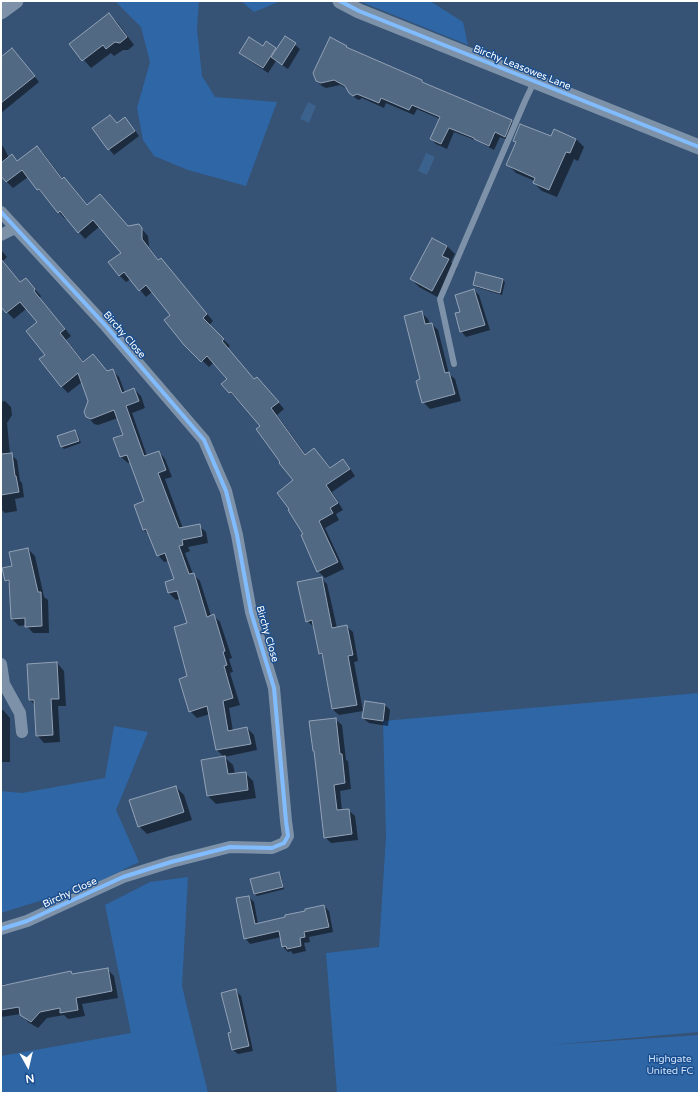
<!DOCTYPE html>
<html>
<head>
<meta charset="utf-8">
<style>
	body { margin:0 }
	#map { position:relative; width:700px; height:1094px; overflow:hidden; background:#365274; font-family:"Varela Round",sans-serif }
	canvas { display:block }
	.frame { position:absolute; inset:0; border:2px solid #fff; pointer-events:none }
	.north { position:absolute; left:8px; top:1046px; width:40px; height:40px; -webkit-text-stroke:3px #1b4f8f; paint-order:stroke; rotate:172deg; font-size:11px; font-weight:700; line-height:16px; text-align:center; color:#fff }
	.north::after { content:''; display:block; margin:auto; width:14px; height:18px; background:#fff; clip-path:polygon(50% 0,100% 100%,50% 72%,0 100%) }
</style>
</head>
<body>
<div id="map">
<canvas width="700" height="1094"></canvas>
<div class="frame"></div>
<div class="north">N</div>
</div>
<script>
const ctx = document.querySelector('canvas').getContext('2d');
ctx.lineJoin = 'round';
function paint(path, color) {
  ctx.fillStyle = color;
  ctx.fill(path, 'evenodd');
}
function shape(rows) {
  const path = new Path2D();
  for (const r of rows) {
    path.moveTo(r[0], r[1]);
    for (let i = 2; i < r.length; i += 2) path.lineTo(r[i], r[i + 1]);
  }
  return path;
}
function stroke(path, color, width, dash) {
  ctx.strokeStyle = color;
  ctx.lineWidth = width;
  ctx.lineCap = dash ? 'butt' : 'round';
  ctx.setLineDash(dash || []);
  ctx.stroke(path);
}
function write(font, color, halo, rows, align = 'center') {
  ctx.font = font + ' "Varela Round",sans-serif';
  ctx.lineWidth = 3;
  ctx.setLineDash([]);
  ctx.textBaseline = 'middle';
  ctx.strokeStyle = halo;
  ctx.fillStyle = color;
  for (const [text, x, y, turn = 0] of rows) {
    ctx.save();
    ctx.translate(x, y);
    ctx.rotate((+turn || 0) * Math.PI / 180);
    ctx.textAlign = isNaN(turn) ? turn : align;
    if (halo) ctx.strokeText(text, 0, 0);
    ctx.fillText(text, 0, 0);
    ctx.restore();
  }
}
paint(shape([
	[115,1,199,1,197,29,202,76,215,97,277,102,246,186,188,170,154,156,143,140,137,108,150,62,141,27],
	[241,1,281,1,254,12],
	[359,1,430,1,463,22,468,45],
	[699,693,699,1032,549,1045,699,1035,699,1093,337,1093,326,953,379,947,386,836,383,721],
	[114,726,148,732,116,810,139,862,94,884,1,913,1,791,22,793,105,778],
	[188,877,182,986,208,1093,1,1093,1,1056,131,1033,105,905,150,882]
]), '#2f66a5');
paint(shape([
	[308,102,316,106,309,123,300,119],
	[426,153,435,157,427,175,418,171]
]), '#3b618d');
paint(shape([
	[109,15,117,22,134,45,128,50,123,50,114,56,111,53,91,68,70,44],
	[285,37,300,49,288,69,276,61,268,73,246,58,241,52,263,47,277,50],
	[346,46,350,50,422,81,426,85,511,121,516,126,510,141,500,137,494,150,478,141,454,132,447,149,436,144,431,139,440,119,417,109,414,115,386,103,384,108,362,98,359,100,355,98,348,89,340,85,326,88,322,86,317,81],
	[17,55,39,82,1,113,1,62],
	[117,124,130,124,139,136,114,155,93,129],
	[551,137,576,139,584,147,578,161,574,159,557,197,542,191,534,183,535,181,516,173,508,165,517,143,514,140],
	[1,144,4,148,9,158,12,156,18,161,37,147,44,154,63,179,64,178,70,184,88,206,100,195,128,227,138,225,148,236,149,247,159,261,167,266,213,321,209,325,230,346,227,349,255,380,263,384,284,409,277,415,306,455,314,449,331,468,343,460,349,467,355,476,332,492,343,510,336,514,339,520,325,528,344,569,325,578,318,571,304,535,295,480,281,463,261,426,237,398,236,399,223,384,228,379,214,362,209,367,185,344,171,315,153,291,146,297,131,279,126,282,120,276,110,262,122,253,100,226,85,239,67,218,65,219,59,212,45,195,44,196,38,189,28,177,13,188,7,182,1,174],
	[433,239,447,246,455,254,451,262,457,268,441,299,419,287,411,279],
	[1,250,7,257,3,261,21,283,26,279,32,286,41,296,40,298,71,336,66,340,84,362,93,355,108,372,112,370,119,377,125,393,134,389,141,396,145,408,132,413,147,456,159,452,165,459,172,477,165,479,183,529,199,526,206,532,208,543,188,547,190,551,185,553,193,574,200,581,211,616,213,615,220,622,232,658,229,659,233,672,230,673,240,705,229,708,233,731,247,728,254,735,257,750,224,757,233,765,235,774,245,773,253,781,256,798,216,804,208,796,202,761,224,757,217,750,210,714,197,718,190,711,188,623,181,598,176,600,169,593,166,582,176,579,169,561,164,562,158,555,150,536,144,530,145,502,131,462,128,463,121,457,124,435,118,418,98,425,94,424,87,416,90,401,82,382,68,393,61,386,46,355,38,323,27,308,14,319,1,306],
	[477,273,503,280,505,282,502,295,476,287,474,285],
	[474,290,479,295,490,330,466,337,461,331],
	[422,313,428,319,430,324,432,324,438,330,449,374,455,379,461,401,430,409,423,402,422,380],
	[5,401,11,407,12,415,7,423,10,454,17,460,20,481,22,483,24,497,15,499,17,511,5,513,1,509,1,402],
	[75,431,77,433,81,443,64,449,62,447,58,437],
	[28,549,35,556,44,597,48,600,49,633,33,633,26,625,19,626,12,619,10,584,6,580,14,566],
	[321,578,327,584,337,628,346,626,353,632,358,661,354,662,363,711,339,715,332,709,323,657,320,653,314,627,307,621],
	[57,663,64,671,66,706,58,706,60,742,44,743,37,735,35,705,30,700],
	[365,702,385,705,390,710,388,726,369,723,363,718],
	[1,710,3,710,10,718,10,762,1,762],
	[335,719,342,725,346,760,348,761,351,789,340,791,342,811,348,810,355,816,358,840,331,843,325,837,315,752,314,751],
	[176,787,184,795,192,820,147,834,139,826],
	[279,874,281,876,284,889,257,896,254,893],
	[249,897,254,902,258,924,324,906,329,911,333,932,309,937,310,942,304,943,306,951,293,954,291,951,288,952,283,947,281,937,250,944,245,938],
	[107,969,114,976,118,998,82,1004,85,1016,68,1019,64,1015,47,1018,38,1028,28,1022,21,1014,1,1017,1,985,9,984,11,985,71,972,74,975],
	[236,991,241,996,253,1051,238,1054,232,1049,232,1033]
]), '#0007');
const building = shape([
	[109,13,127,37,120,43,115,42,106,49,103,45,82,61,69,44,109,13],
	[285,36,296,43,282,65,271,57,285,36],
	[249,37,263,46,266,41,276,48,263,68,239,53,249,37],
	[330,37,347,46,346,47,422,80,422,82,512,120,505,137,495,132,489,146,474,139,474,138,449,128,441,144,430,139,440,117,412,105,409,110,381,98,379,103,357,94,353,96,349,93,345,86,334,80,321,83,316,81,313,73,330,37],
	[12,48,35,76,1,103,1,57,12,48],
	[110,115,117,123,125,117,135,131,108,150,92,128,110,115],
	[520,124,551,136,554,129,576,139,570,153,566,152,549,190,533,183,535,178,506,165,516,142,513,141,520,124],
	[37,146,62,179,64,177,87,205,100,194,128,226,139,224,142,228,142,239,158,260,161,258,207,314,203,318,224,339,222,341,254,379,257,377,279,402,271,408,305,455,314,448,330,468,343,459,350,469,326,485,338,503,330,508,333,513,319,521,338,562,317,572,301,535,303,534,288,510,289,509,277,493,293,480,279,463,280,462,256,429,260,426,231,392,229,393,221,384,227,379,207,356,201,362,184,345,164,320,170,315,146,285,139,291,124,272,119,276,108,262,121,253,93,220,78,233,60,211,58,213,39,189,37,190,22,170,6,182,1,176,1,163,12,154,17,161,37,146],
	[432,238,447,246,442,256,449,259,432,291,410,279,432,238],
	[1,259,20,282,26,278,35,289,34,291,65,329,60,333,83,362,93,354,107,371,113,369,122,393,134,388,139,401,126,406,144,456,159,451,166,470,158,473,179,528,200,524,202,536,182,540,183,545,179,546,189,574,194,573,207,617,214,614,225,651,223,652,227,665,224,666,233,698,223,701,228,731,247,727,251,744,216,750,207,706,189,712,179,679,187,676,174,627,187,623,177,591,168,593,165,582,174,579,165,553,157,556,146,529,143,530,134,505,144,501,127,455,120,457,113,438,123,435,114,410,91,419,86,417,84,412,88,401,78,373,61,387,39,359,45,355,26,331,37,322,20,302,6,313,1,307,1,259],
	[476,272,503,279,500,293,473,285,476,272],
	[474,289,485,325,460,332,455,313,460,312,455,295,474,289],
	[422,311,425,324,432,323,445,373,449,372,455,394,422,403,416,381,420,379,404,316,422,311],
	[75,430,79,441,61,447,57,436,75,430],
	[12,453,15,476,16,476,19,492,1,495,1,454,12,453],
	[28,548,38,592,41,592,42,626,25,627,25,618,11,619,9,580,5,581,2,568,12,566,9,552,28,548],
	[322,577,332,628,347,625,353,655,348,656,357,705,332,709,322,653,319,654,312,620,306,622,297,582,322,577],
	[57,662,59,699,51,699,53,735,36,736,34,700,29,700,27,664,57,662],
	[365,701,385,704,383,721,362,718,365,701],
	[336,718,340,754,342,754,345,783,334,785,337,810,349,809,352,834,324,838,314,751,313,751,309,721,336,718],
	[225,756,228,774,246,772,248,790,207,796,201,760,225,756],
	[176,786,184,812,138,827,129,800,176,786],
	[279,872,283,887,254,894,250,879,279,872],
	[249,896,255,924,285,917,285,915,305,911,305,909,324,905,329,927,304,932,305,937,300,938,301,946,287,949,286,946,282,947,279,931,244,939,236,898,249,896],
	[108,968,112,991,76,998,78,1010,60,1013,60,1008,40,1012,31,1022,20,1015,19,1007,1,1010,1,986,71,971,72,974,108,968],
	[236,989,249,1046,232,1050,228,1033,231,1032,221,993,236,989]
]);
paint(building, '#526984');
stroke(building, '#92a2b6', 1);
stroke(shape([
	[454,364,440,299,525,101,534,82]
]), '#7d92a8', 6);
stroke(shape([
	[1,212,106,326,204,440,226,491,237,535,251,612,274,688,286,821,288,836,284,843,272,848,230,847,171,862,123,877,27,921,1,929],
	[1,235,15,228],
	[1,664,4,684,20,713,22,732]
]), '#7d92a8', 12);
stroke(shape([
	[340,1,359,11,699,147],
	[1,12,16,1]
]), '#7d92a8', 15);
stroke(shape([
	[340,1,359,11,699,147],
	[1,212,106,326,204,440,226,491,237,535,251,612,274,688,286,821,288,836,284,843,272,848,230,847,171,862,123,877,27,921,1,929]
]), '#80bcff', 4);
write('10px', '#fff', '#1b4f8f', [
	["Birchy Leasowes Lane",522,68,22],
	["Birchy Close",124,335,49],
	["Birchy Close",267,634,74],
	["Birchy Close",70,893,-25]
]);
write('10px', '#cfe3fa', '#1b4f8f', [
	["Highgate",670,1059],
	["United FC",670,1071]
]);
</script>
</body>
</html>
